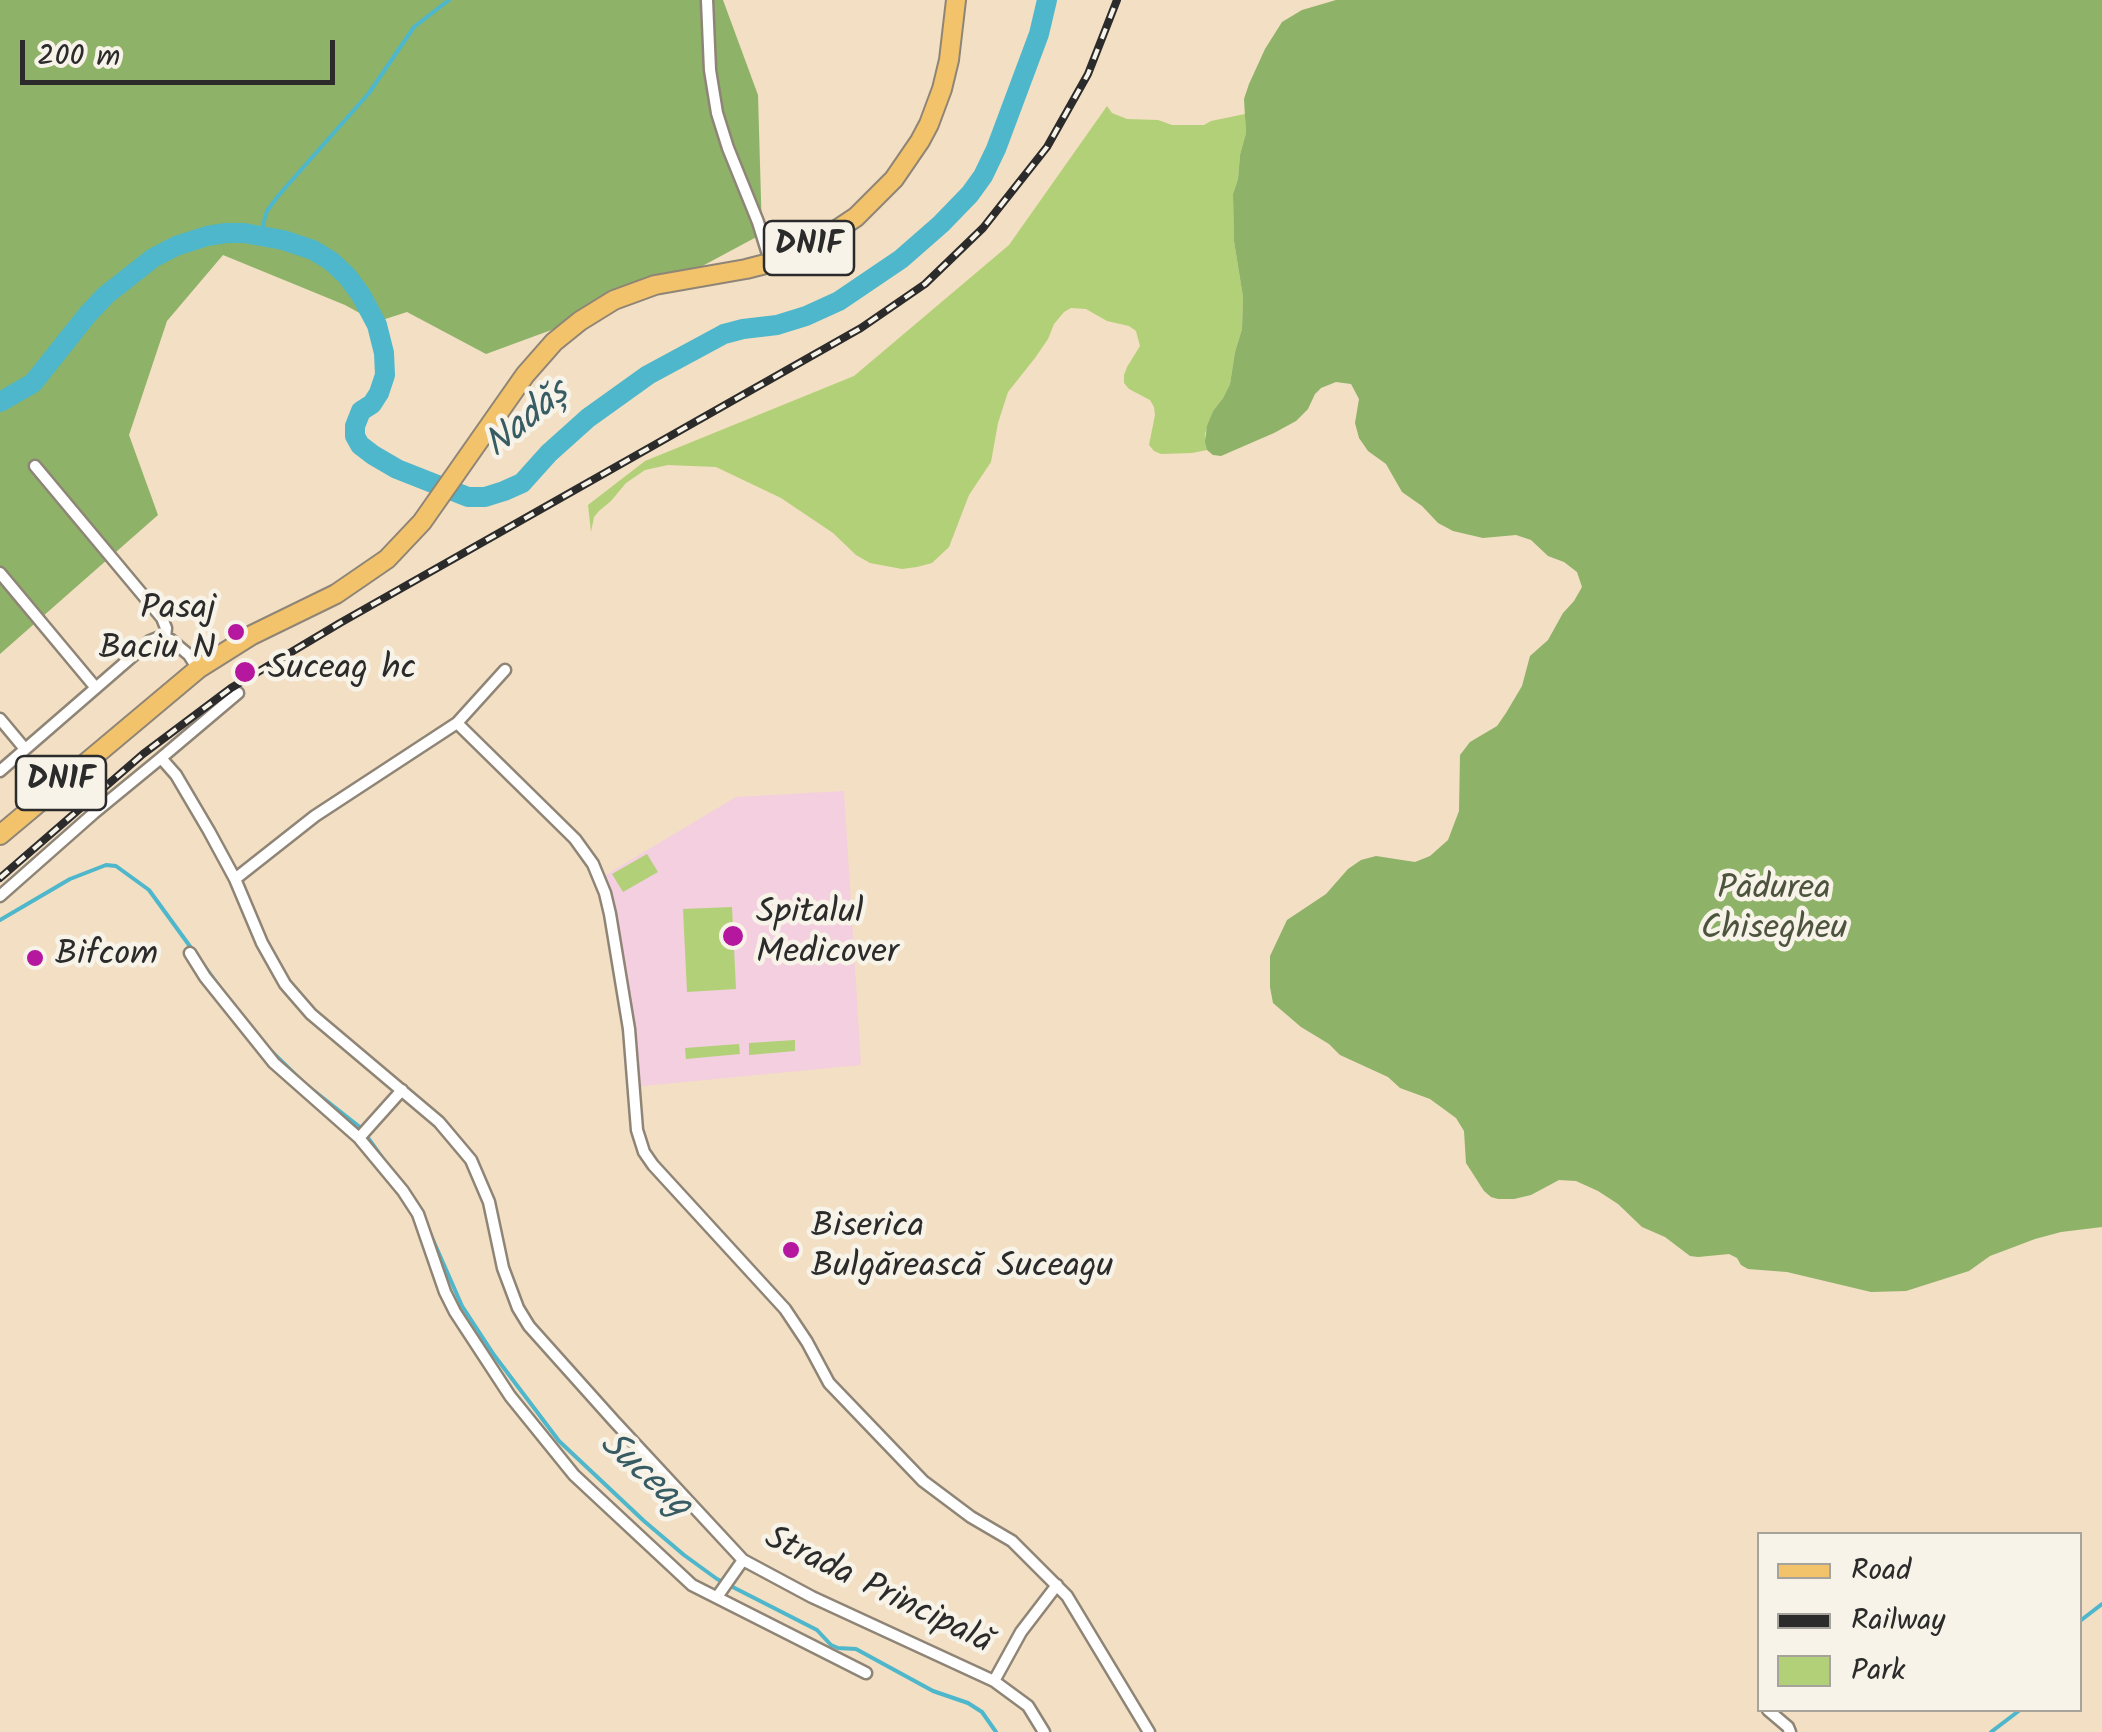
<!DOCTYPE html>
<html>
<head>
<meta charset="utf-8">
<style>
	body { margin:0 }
	#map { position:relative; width:2102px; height:1732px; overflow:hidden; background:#f3dfc3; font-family:Kalam,sans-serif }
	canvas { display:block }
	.legend { position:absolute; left:1757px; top:1532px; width:325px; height:180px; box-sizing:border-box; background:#f7f3e8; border:2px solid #a5a39c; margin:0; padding:12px 18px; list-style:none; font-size:30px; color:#2b2b2b }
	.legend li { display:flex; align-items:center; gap:20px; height:50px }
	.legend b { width:50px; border:2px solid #a5a39c }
	.scale { position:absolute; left:20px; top:40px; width:315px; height:45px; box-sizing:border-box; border:5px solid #2b2b2b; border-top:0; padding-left:12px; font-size:30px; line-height:35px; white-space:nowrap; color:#2b2b2b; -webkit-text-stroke:8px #f7f3e8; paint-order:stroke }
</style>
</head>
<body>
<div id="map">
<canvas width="2102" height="1732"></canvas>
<ul class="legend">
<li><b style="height:12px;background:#f2c36a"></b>Road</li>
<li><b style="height:12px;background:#2b2b2b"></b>Railway</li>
<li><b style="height:28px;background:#b2d077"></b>Park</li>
</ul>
<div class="scale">200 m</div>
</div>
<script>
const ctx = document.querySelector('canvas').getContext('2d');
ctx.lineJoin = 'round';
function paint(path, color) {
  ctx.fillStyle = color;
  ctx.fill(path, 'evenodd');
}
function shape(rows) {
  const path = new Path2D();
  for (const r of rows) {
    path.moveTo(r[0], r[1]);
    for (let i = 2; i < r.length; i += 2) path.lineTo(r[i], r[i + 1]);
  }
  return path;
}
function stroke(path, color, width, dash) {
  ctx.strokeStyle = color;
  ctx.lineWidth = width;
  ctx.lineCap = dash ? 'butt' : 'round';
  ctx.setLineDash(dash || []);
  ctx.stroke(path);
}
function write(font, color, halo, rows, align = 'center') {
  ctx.font = font + ' Kalam,sans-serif';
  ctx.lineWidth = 9;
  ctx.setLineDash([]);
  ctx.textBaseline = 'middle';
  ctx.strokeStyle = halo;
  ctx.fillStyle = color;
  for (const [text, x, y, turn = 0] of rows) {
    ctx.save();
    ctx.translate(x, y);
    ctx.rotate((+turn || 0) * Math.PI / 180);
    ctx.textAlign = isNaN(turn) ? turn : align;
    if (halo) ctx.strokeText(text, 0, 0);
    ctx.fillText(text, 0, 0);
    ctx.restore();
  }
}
paint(shape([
	[844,791,861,1065,633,1087,632,1051,599,879,736,797]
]), '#f3cfdf');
paint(shape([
	[1107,106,1112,113,1127,119,1158,120,1172,125,1204,125,1211,121,1245,114,1246,133,1240,155,1238,179,1233,194,1234,241,1243,297,1242,329,1235,352,1230,384,1223,398,1213,411,1205,434,1207,450,1192,453,1161,454,1154,451,1149,445,1155,415,1154,407,1150,400,1129,389,1124,383,1124,375,1127,367,1140,346,1136,331,1129,326,1107,321,1086,309,1071,308,1064,312,1054,324,1048,339,1035,358,1008,392,998,423,991,462,969,495,949,547,932,563,917,567,902,569,870,563,856,555,833,533,781,498,716,467,668,465,645,470,626,483,611,501,599,511,594,517,591,532,588,505,645,461,854,376,1009,245],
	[647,854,658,872,623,892,612,874],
	[732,907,736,989,687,992,683,909],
	[795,1040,795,1051,749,1055,749,1043],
	[739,1044,740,1054,686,1059,685,1048]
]), '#b2d077');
paint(shape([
	[0,0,723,0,758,95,762,234,652,293,486,354,407,312,376,322,345,305,223,255,167,321,129,435,158,515,0,654],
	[1336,0,2102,0,2102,1227,2061,1232,2035,1239,1990,1256,1969,1271,1906,1291,1871,1292,1787,1272,1748,1269,1741,1265,1737,1258,1729,1254,1698,1257,1690,1256,1665,1237,1642,1227,1618,1204,1598,1191,1576,1181,1559,1180,1531,1195,1514,1199,1498,1199,1491,1197,1484,1191,1466,1163,1464,1131,1456,1118,1430,1099,1400,1088,1388,1077,1340,1055,1329,1044,1301,1027,1273,1003,1270,987,1270,956,1287,920,1326,894,1348,869,1361,860,1376,856,1415,862,1430,856,1448,840,1459,811,1460,755,1470,742,1497,726,1506,713,1522,686,1530,656,1548,640,1563,613,1574,601,1582,587,1577,572,1564,562,1548,556,1531,540,1516,535,1483,538,1453,531,1438,523,1422,506,1402,492,1386,464,1368,451,1359,438,1355,423,1359,399,1351,384,1336,382,1321,388,1315,394,1308,409,1296,421,1274,433,1221,456,1213,455,1207,450,1205,442,1207,426,1213,411,1223,398,1230,384,1235,352,1242,329,1243,297,1234,241,1233,194,1238,179,1240,155,1246,133,1244,99,1249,84,1265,49,1282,22,1302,10]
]), '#8db268');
stroke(shape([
	[264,237,263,224,267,211,278,196,369,93,414,27,449,0],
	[0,920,70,879,106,865,116,866,149,890,221,989],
	[268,1048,304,1083,361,1128,391,1170],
	[426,1224,462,1306,494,1355,559,1441,644,1521,684,1555,717,1579,817,1630,831,1645,838,1648,856,1649,933,1691,968,1703,982,1712,996,1732],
	[2080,1621,2102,1604],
	[1991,1732,2020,1710]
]), '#4eb7cb', 4);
stroke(shape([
	[0,402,33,383,88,314,106,295,153,258,176,246,207,236,226,233,244,233,283,240,313,250,331,261,347,276,361,295,377,325,384,353,385,375,379,393,372,404,361,411,355,426,355,436,360,445,373,455,397,469,468,497,485,497,504,491,522,483,549,453,588,418,648,375,724,334,743,329,777,325,806,316,839,301,901,259,941,224,970,194,983,176,996,149,1039,34,1047,0]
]), '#4eb7cb', 20);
const minor = shape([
	[707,0,710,70,717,113,728,148,758,222,771,264],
	[35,466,162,618,166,628,165,638],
	[0,573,96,688],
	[0,719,25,749],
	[457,723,575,839,593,864,605,893,610,914,629,1029,637,1130,644,1152,653,1165,785,1309,807,1342,829,1383,923,1481,971,1517,1012,1541,1067,1596,1149,1732],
	[161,758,238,693],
	[0,771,150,641,160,637,171,640,189,655,198,669],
	[235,879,315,816,457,723,505,670],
	[0,896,94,813,161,758,176,775,209,831,235,879,262,943,285,984,311,1014,439,1122,471,1160,489,1202,503,1268,518,1308,529,1326,614,1421,743,1560,812,1597,994,1681,1028,1706,1044,1732],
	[190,953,205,977,274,1063,359,1138,403,1191,418,1214,445,1292,455,1312,510,1396,574,1475,692,1585,866,1673],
	[359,1138,402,1090],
	[717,1597,743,1560],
	[994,1681,1021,1632,1057,1585],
	[1768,1710,1788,1727,1790,1732]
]);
const primary = shape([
	[0,835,198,669,252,635,336,594,387,559,422,522,525,375,554,342,580,321,614,300,655,285,746,269,789,258,817,243,856,217,894,179,920,141,929,124,942,89,949,60,956,0]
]);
stroke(minor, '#8f8577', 15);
stroke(primary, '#8f8577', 22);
stroke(minor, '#fff', 10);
stroke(primary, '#f2c36a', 18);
const rail = shape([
	[0,878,143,754,231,688,340,623,861,328,925,284,983,228,1047,147,1088,74,1117,0]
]);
stroke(rail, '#2b2b2b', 8);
stroke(rail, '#f7f3e8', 4, [11]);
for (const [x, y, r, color] of [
	[236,632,10,"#b5179e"],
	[245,672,12,"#b5179e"],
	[733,936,12,"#b5179e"],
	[35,958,10,"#b5179e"],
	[791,1250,10,"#b5179e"]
]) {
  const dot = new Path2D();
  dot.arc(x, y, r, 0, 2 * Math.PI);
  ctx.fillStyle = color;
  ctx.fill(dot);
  stroke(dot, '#f7f3e8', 4);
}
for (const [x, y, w] of [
	[809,248,90],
	[61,783,90]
]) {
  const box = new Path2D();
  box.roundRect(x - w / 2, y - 27, w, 54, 8);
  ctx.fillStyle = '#f7f3e8';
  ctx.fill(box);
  stroke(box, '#2b2b2b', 2.5);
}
write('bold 32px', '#2b2b2b', null, [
	["DN1F",809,248],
	["DN1F",61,783]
]);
write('35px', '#2b2b2b', '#f7f3e8', [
	["Pasaj",216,612,"right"],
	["Baciu N",216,652,"right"],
	["Suceag hc",268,672],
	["Spitalul",756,916],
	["Medicover",756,956],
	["Bifcom",55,958],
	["Biserica",811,1230],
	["Bulgărească Suceagu",811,1270]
], 'left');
write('35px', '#4d543e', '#f7f3e8', [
	["Pădurea",1774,892],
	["Chisegheu",1774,932]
]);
write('35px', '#2b2b2b', '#f7f3e8', [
	["Strada Principală",877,1593,26]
]);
write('italic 38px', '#375c63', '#f7f3e8', [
	["Nadăș",529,422,-40],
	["Suceag",643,1477,42]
]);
</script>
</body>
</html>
